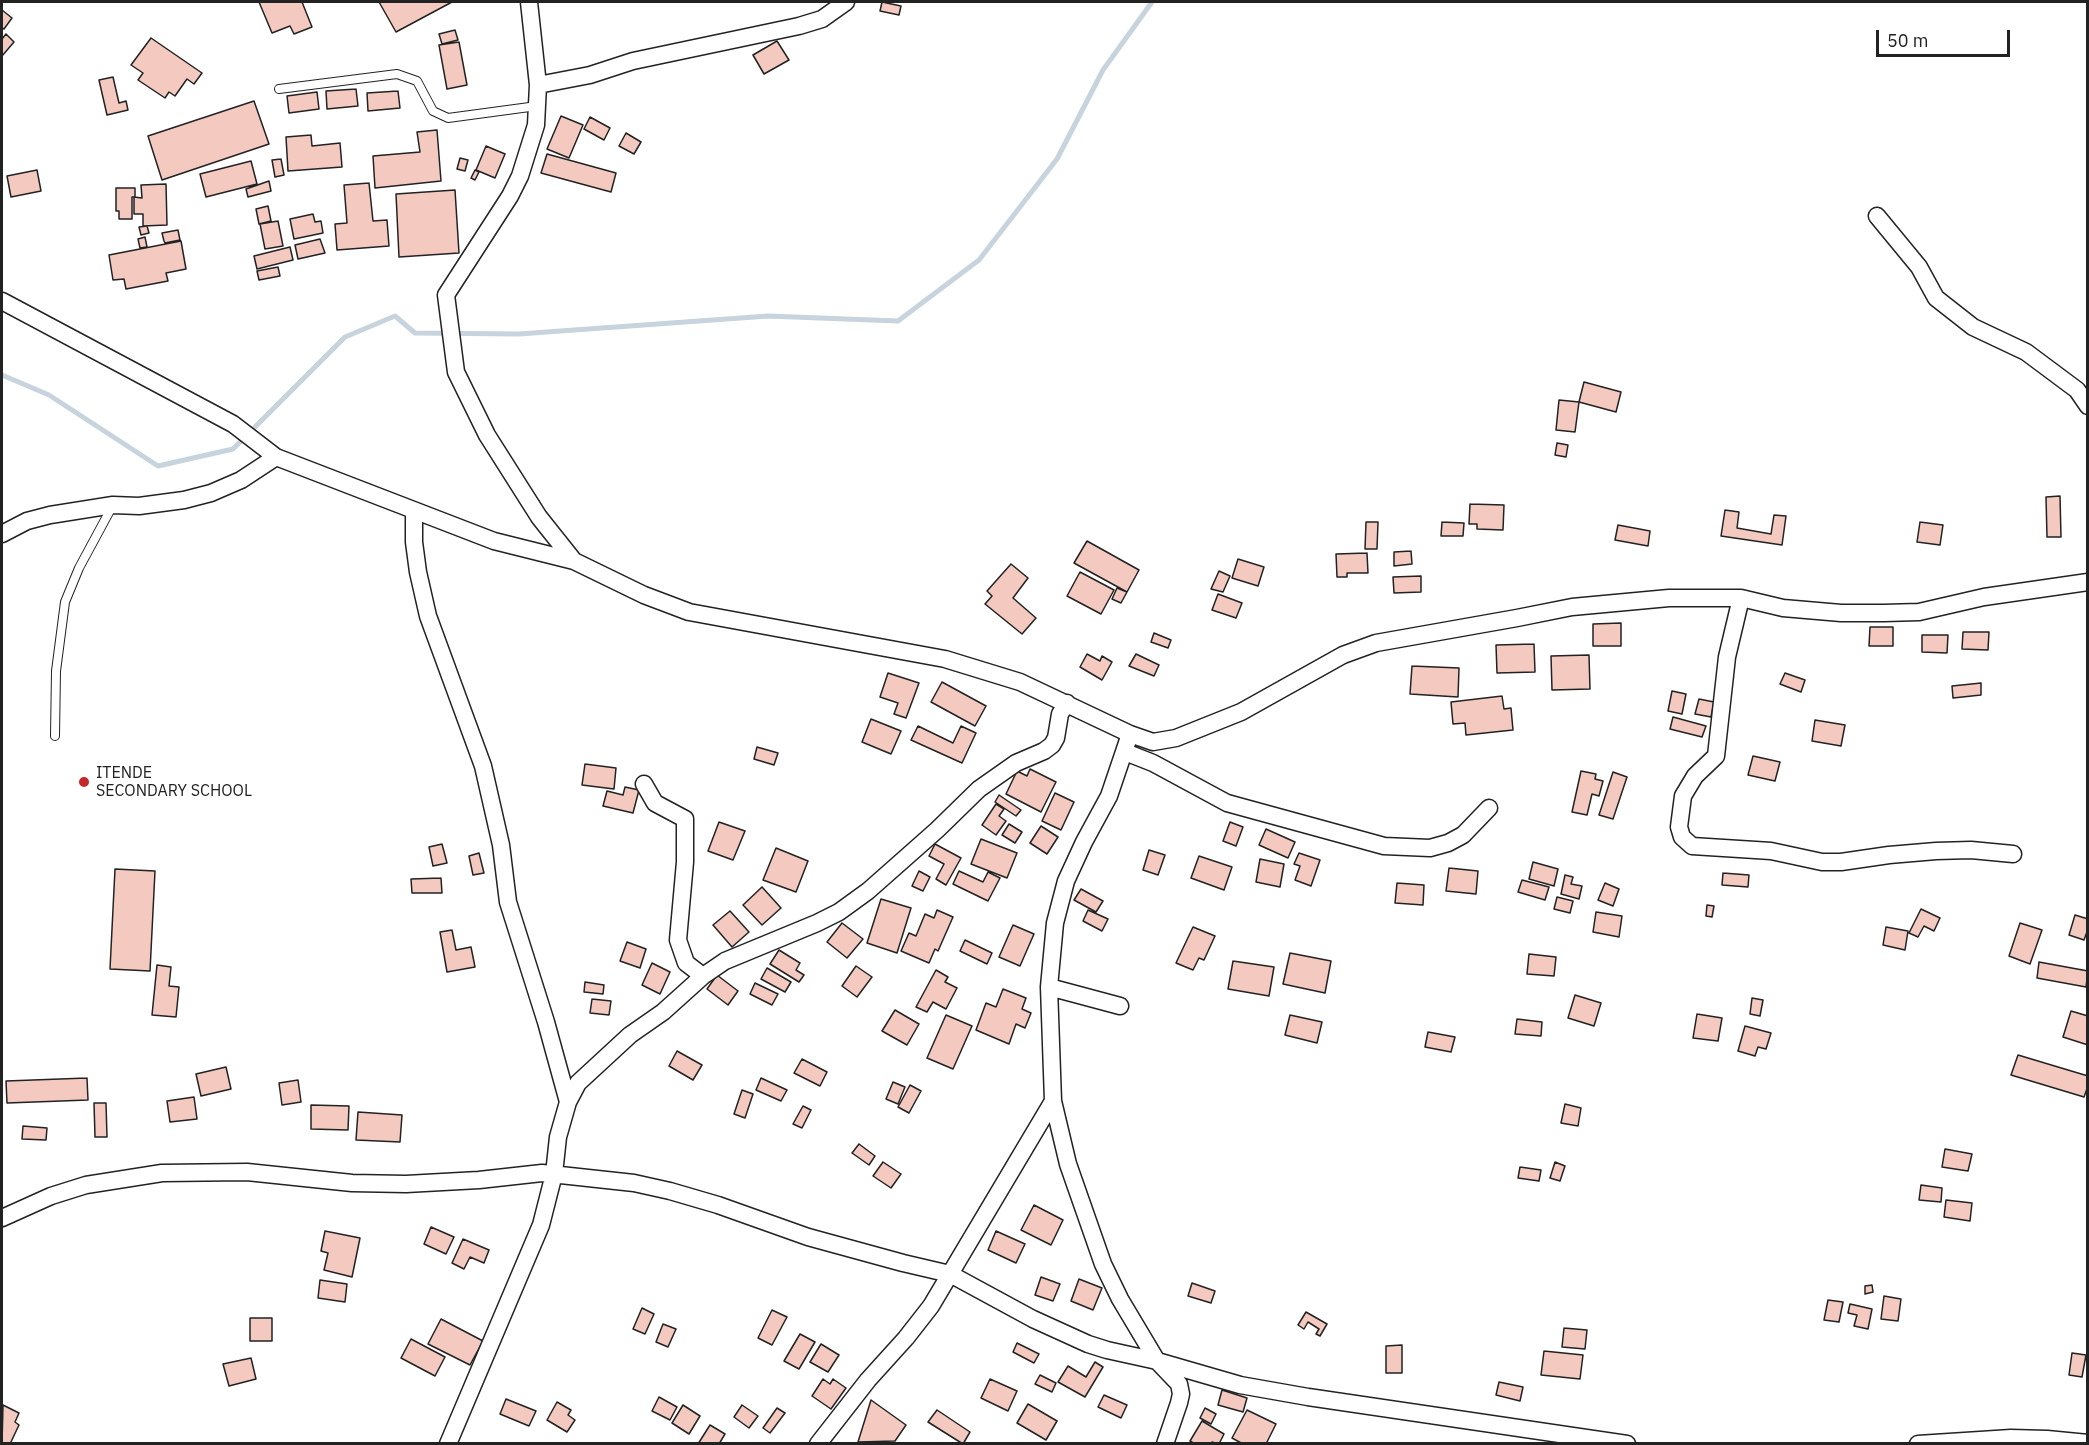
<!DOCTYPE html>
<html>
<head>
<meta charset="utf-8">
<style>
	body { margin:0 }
	#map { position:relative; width:2089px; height:1445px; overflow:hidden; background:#fff; font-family:"IBM Plex Sans",sans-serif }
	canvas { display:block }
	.frame { position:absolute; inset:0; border:3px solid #222; pointer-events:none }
	.scale { position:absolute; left:1876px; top:30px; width:134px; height:27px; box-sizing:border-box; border:3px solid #222; border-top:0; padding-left:8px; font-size:18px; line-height:21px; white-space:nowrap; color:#222; -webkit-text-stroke:4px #fff; paint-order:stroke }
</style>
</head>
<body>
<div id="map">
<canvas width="2089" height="1445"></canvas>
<div class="frame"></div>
<div class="scale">50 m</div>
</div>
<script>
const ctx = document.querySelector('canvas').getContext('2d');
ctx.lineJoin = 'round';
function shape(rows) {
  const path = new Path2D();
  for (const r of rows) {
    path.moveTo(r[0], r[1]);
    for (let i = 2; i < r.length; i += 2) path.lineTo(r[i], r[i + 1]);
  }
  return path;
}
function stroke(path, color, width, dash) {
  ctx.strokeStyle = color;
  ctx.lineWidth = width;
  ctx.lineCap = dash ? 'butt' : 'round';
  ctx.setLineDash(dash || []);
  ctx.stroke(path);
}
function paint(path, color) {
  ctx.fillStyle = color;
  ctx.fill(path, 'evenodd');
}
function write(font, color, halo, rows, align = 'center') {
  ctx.font = font + ' "IBM Plex Sans",sans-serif';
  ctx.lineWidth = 4.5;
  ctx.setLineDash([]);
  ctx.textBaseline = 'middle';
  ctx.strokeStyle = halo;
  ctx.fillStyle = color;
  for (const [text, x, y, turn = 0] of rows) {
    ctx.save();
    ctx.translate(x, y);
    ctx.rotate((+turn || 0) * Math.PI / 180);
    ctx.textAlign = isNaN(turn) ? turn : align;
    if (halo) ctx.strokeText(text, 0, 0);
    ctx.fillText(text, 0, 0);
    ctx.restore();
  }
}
stroke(shape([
	[2,375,49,395,158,466,233,449,345,337,395,316,415,333,519,334,768,316,898,321,979,260,1057,159,1103,70,1152,2]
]), '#c7d3dd', 5);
const building = shape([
	[259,2,302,2,312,27,294,34,290,26,272,33,259,2],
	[379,2,452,2,396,32,379,2],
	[882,2,901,6,899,15,880,11,882,2],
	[2,10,12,18,4,29,2,28,2,10],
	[455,30,458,40,442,44,439,34,455,30],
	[6,34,14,42,2,56,2,39,6,34],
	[151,38,202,73,194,84,187,79,175,96,169,92,165,98,138,80,143,73,131,65,151,38],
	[777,41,789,60,764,74,753,55,777,41],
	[459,42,467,85,447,89,439,45,459,42],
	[113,77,119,103,126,101,128,110,107,115,99,80,113,77],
	[356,89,358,106,327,109,326,91,356,89],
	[398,91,400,108,368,111,367,93,398,91],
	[317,92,319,109,289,113,287,96,317,92],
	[254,101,269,144,162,180,148,136,254,101],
	[561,116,583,125,569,158,547,149,561,116],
	[590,117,610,128,604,140,584,129,590,117],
	[437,130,441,181,375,188,373,156,420,152,417,132,437,130],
	[626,133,641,142,634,154,619,146,626,133],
	[311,135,312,146,340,143,342,167,288,171,286,137,311,135],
	[486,146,505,154,495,178,476,170,486,146],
	[547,154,616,173,611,192,541,173,547,154],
	[460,158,468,160,465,171,457,169,460,158],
	[281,159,284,175,275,177,272,160,281,159],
	[251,161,257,184,206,197,200,174,251,161],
	[37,170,41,191,11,197,7,176,37,170],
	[475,170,479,172,475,180,471,178,475,170],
	[269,181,271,191,248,197,246,189,269,181],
	[369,183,373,221,387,220,389,246,337,250,335,224,347,223,344,185,369,183],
	[166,184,167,225,143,226,143,214,134,214,134,197,142,198,141,185,166,184],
	[116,188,135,188,135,197,132,197,132,219,119,219,119,211,116,211,116,188],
	[455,190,459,253,399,257,396,194,455,190],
	[268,206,271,221,259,224,256,209,268,206],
	[313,214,315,222,321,221,323,233,294,239,290,219,313,214],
	[278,221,283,246,265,249,260,224,278,221],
	[147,226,149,233,141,235,139,227,147,226],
	[178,230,180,240,165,243,164,241,162,233,178,230],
	[145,237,147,247,140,248,138,239,145,237],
	[320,239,325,253,298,259,295,245,320,239],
	[181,241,186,269,166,273,168,281,126,289,124,279,113,280,109,255,181,241],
	[290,247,293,260,257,269,254,256,290,247],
	[278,267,280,276,259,280,257,271,278,267],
	[1584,382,1621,392,1616,412,1579,402,1584,382],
	[1559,400,1579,402,1575,432,1556,430,1559,400],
	[1557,443,1568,445,1566,457,1555,455,1557,443],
	[2060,496,2061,537,2047,537,2046,497,2060,496],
	[1470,504,1504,505,1503,530,1477,529,1477,524,1469,524,1470,504],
	[1725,510,1739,512,1737,528,1771,534,1774,515,1786,516,1782,545,1721,536,1725,510],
	[1366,522,1378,522,1377,549,1365,549,1366,522],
	[1442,522,1464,523,1463,536,1441,536,1442,522],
	[1920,522,1943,525,1940,545,1917,542,1920,522],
	[1618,525,1650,531,1648,546,1615,540,1618,525],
	[1087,541,1139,570,1127,592,1074,563,1087,541],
	[1411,551,1412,564,1394,566,1394,552,1411,551],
	[1367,553,1368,573,1347,573,1347,577,1337,577,1336,554,1367,553],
	[1238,559,1264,567,1258,586,1232,578,1238,559],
	[1011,564,1028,578,1013,598,1036,618,1022,634,985,604,992,596,987,591,1011,564],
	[1219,571,1230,576,1223,592,1211,589,1219,571],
	[1080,572,1114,590,1101,614,1067,596,1080,572],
	[1421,576,1421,592,1394,593,1393,577,1421,576],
	[1117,588,1127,592,1121,603,1112,599,1117,588],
	[1218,594,1242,603,1236,618,1212,610,1218,594],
	[1621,623,1621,646,1593,646,1593,624,1621,623],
	[1870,627,1893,627,1893,646,1869,646,1870,627],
	[1963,632,1989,632,1988,650,1962,649,1963,632],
	[1154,633,1171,640,1168,648,1151,642,1154,633],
	[1922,635,1948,635,1947,653,1922,652,1922,635],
	[1534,644,1535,672,1497,673,1496,645,1534,644],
	[1087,654,1100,661,1102,656,1112,662,1102,680,1080,667,1087,654],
	[1136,654,1159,665,1154,676,1129,666,1136,654],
	[1589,655,1590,689,1552,690,1551,656,1589,655],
	[1412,666,1459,668,1458,697,1410,694,1412,666],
	[888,673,919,683,906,718,894,714,898,703,880,697,888,673],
	[1785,673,1805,680,1801,692,1780,684,1785,673],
	[942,682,986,706,975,726,931,702,942,682],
	[1981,683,1981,695,1953,698,1952,686,1981,683],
	[1672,691,1686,694,1682,714,1668,711,1672,691],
	[1502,696,1504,709,1511,708,1513,730,1466,735,1465,723,1453,724,1451,702,1502,696],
	[1699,699,1714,702,1711,717,1695,714,1699,699],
	[1673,717,1706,726,1702,737,1670,729,1673,717],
	[871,719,901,731,891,754,862,742,871,719],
	[1815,720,1845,725,1841,746,1812,741,1815,720],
	[918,726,953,743,961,726,976,733,962,763,911,740,918,726],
	[757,747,778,753,774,765,754,759,757,747],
	[1753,756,1780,762,1775,781,1748,775,1753,756],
	[585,764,616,768,614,789,582,785,585,764],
	[1030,769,1056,782,1041,812,1006,794,1017,771,1027,776,1030,769],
	[1581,771,1596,774,1595,779,1603,781,1599,796,1592,794,1587,815,1572,812,1581,771],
	[1613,772,1627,777,1613,819,1599,815,1613,772],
	[625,787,639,790,633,813,603,806,607,791,623,795,625,787],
	[1055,793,1074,802,1061,830,1042,821,1055,793],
	[999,795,1021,810,1016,816,995,802,999,795],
	[996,804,1004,809,999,816,1006,821,996,835,982,825,996,804],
	[719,822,745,831,733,860,708,851,719,822],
	[1230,822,1243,827,1236,846,1223,841,1230,822],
	[1009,824,1022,832,1015,843,1002,835,1009,824],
	[1041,826,1058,837,1047,854,1030,843,1041,826],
	[1266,829,1295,842,1288,858,1259,845,1266,829],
	[981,839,1017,853,1007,878,971,864,981,839],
	[442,844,447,863,433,866,429,847,442,844],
	[935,844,961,858,946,885,936,879,944,864,929,856,935,844],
	[776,848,808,861,796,892,763,880,776,848],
	[1149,850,1165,855,1158,875,1143,870,1149,850],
	[479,853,484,873,473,875,469,856,479,853],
	[1299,853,1320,860,1311,886,1295,880,1300,866,1294,864,1299,853],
	[1199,856,1232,867,1224,890,1191,878,1199,856],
	[1260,859,1284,864,1280,887,1256,882,1260,859],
	[1533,862,1558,869,1554,886,1529,879,1533,862],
	[1449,868,1478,871,1476,894,1446,891,1449,868],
	[115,869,155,871,150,971,110,969,115,869],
	[919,871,930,877,923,891,912,886,919,871],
	[959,871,983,882,988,872,1000,878,988,901,953,884,959,871],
	[1723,873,1749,875,1748,887,1722,885,1723,873],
	[1565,875,1573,877,1571,884,1582,886,1579,899,1561,894,1565,875],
	[441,878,442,893,412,893,411,879,441,878],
	[1522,880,1549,887,1545,900,1518,892,1522,880],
	[1397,883,1424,885,1423,905,1395,903,1397,883],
	[1605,883,1619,889,1613,906,1598,900,1605,883],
	[762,887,781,908,762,925,743,905,762,887],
	[1081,889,1103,901,1096,912,1074,900,1081,889],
	[1557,897,1573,901,1570,913,1554,909,1557,897],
	[881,899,911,908,897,953,867,943,881,899],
	[1707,905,1714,906,1712,917,1706,916,1707,905],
	[1921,909,1940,918,1934,931,1924,926,1918,937,1909,933,1921,909],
	[937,910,953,917,938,951,935,949,929,963,901,951,909,933,916,936,925,914,934,918,937,910],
	[1088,910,1108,919,1102,931,1083,921,1088,910],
	[730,911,749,932,732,947,713,925,730,911],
	[1596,912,1622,916,1619,937,1593,932,1596,912],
	[2075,915,2088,919,2088,929,2084,940,2069,935,2075,915],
	[842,923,863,939,847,958,827,942,842,923],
	[2020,923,2042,930,2030,964,2009,956,2020,923],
	[1013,925,1034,934,1020,966,999,957,1013,925],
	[1193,927,1215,936,1204,960,1199,958,1193,970,1176,963,1193,927],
	[1886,927,1908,931,1905,950,1883,945,1886,927],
	[452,930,456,950,471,947,475,967,447,972,440,932,452,930],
	[965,940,992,953,987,964,960,951,965,940],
	[627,942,646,949,640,968,620,961,627,942],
	[779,950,800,963,796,970,804,975,799,982,770,964,779,950],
	[1290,953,1331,961,1325,993,1283,984,1290,953],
	[1529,954,1556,957,1554,976,1527,974,1529,954],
	[1233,961,1274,967,1269,996,1228,989,1233,961],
	[2039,962,2088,971,2086,987,2037,978,2039,962],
	[652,963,670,972,660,994,642,985,652,963],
	[157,965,171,967,169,986,179,987,176,1017,152,1015,157,965],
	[856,966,872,977,857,997,842,986,856,966],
	[767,968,791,982,785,992,761,979,767,968],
	[936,970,948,977,945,982,957,988,946,1009,933,1002,927,1012,916,1007,936,970],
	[717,975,738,991,728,1005,707,989,717,975],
	[585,982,604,985,603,994,584,992,585,982],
	[755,983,778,994,772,1005,750,994,755,983],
	[1003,989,1026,998,1022,1009,1031,1013,1025,1028,1016,1024,1009,1044,976,1030,986,1003,996,1007,1003,989],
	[1575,995,1601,1003,1594,1026,1568,1018,1575,995],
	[1752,998,1763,1000,1760,1016,1750,1014,1752,998],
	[592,999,611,1001,609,1015,590,1013,592,999],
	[895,1010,919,1024,907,1045,882,1031,895,1010],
	[2071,1011,2088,1016,2088,1045,2063,1037,2071,1011],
	[1697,1014,1722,1018,1718,1041,1693,1038,1697,1014],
	[946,1015,972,1026,953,1069,927,1058,946,1015],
	[1290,1015,1322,1022,1317,1043,1285,1035,1290,1015],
	[1517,1019,1542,1022,1541,1036,1515,1034,1517,1019],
	[1745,1026,1771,1033,1766,1049,1758,1047,1755,1056,1738,1051,1745,1026],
	[1428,1032,1455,1037,1451,1052,1425,1047,1428,1032],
	[677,1051,702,1065,693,1080,669,1066,677,1051],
	[2018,1055,2088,1076,2088,1086,2084,1097,2011,1075,2018,1055],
	[802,1059,827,1072,820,1086,794,1073,802,1059],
	[226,1067,231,1089,201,1096,196,1074,226,1067],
	[87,1078,88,1100,7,1103,6,1081,87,1078],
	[761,1078,787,1090,781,1101,756,1090,761,1078],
	[298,1080,301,1102,282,1105,279,1083,298,1080],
	[893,1082,905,1087,898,1104,886,1099,893,1082],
	[910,1085,921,1091,909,1113,898,1107,910,1085],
	[742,1090,753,1094,745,1118,734,1114,742,1090],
	[194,1097,197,1119,170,1122,167,1101,194,1097],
	[94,1103,106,1103,107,1137,95,1137,94,1103],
	[1565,1104,1581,1108,1578,1126,1561,1123,1565,1104],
	[311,1105,349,1106,348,1130,311,1129,311,1105],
	[803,1106,811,1110,802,1128,793,1124,803,1106],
	[358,1112,402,1115,400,1142,356,1140,358,1112],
	[23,1126,47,1128,46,1140,22,1139,23,1126],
	[859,1144,875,1156,869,1165,852,1153,859,1144],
	[1945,1149,1972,1154,1968,1171,1942,1167,1945,1149],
	[883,1162,901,1174,891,1188,873,1176,883,1162],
	[1555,1162,1565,1166,1560,1181,1550,1178,1555,1162],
	[1520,1167,1541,1170,1539,1181,1518,1178,1520,1167],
	[1921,1185,1942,1188,1941,1202,1919,1200,1921,1185],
	[1946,1200,1972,1203,1970,1221,1944,1217,1946,1200],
	[1034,1205,1063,1220,1051,1245,1021,1230,1034,1205],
	[431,1227,454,1237,446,1254,424,1244,431,1227],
	[325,1231,360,1238,352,1277,324,1270,328,1253,321,1251,325,1231],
	[996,1231,1025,1244,1016,1263,988,1250,996,1231],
	[463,1239,489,1250,484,1263,470,1257,464,1269,452,1263,463,1239],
	[1041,1277,1060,1284,1053,1301,1035,1295,1041,1277],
	[1079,1279,1102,1288,1093,1310,1071,1301,1079,1279],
	[320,1280,347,1284,345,1302,318,1298,320,1280],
	[1192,1283,1215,1291,1211,1303,1188,1296,1192,1283],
	[1872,1285,1873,1292,1865,1294,1865,1286,1872,1285],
	[1884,1296,1901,1299,1898,1321,1881,1319,1884,1296],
	[1828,1300,1843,1302,1839,1322,1824,1320,1828,1300],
	[1850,1304,1872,1309,1868,1329,1854,1326,1857,1315,1848,1313,1850,1304],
	[642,1308,654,1314,645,1334,633,1329,642,1308],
	[772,1310,787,1317,772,1345,758,1338,772,1310],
	[1306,1312,1327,1324,1320,1336,1316,1334,1319,1329,1308,1322,1304,1329,1298,1325,1306,1312],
	[250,1318,272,1318,272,1341,250,1341,250,1318],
	[441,1319,483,1341,470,1365,428,1344,441,1319],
	[663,1324,676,1329,668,1347,656,1342,663,1324],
	[1564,1328,1587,1330,1585,1349,1562,1347,1564,1328],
	[800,1334,815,1342,799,1369,784,1361,800,1334],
	[411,1339,445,1357,435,1376,401,1358,411,1339],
	[1017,1343,1039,1354,1034,1363,1013,1352,1017,1343],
	[821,1344,839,1355,828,1372,810,1362,821,1344],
	[1402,1345,1402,1373,1386,1373,1386,1346,1402,1345],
	[1544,1351,1583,1355,1580,1379,1541,1375,1544,1351],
	[2072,1353,2086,1355,2082,1377,2069,1375,2072,1353],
	[251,1358,256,1379,229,1386,223,1364,251,1358],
	[1095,1362,1103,1367,1085,1397,1058,1382,1068,1366,1086,1377,1095,1362],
	[1040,1375,1056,1383,1052,1392,1035,1384,1040,1375],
	[823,1379,830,1384,833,1379,846,1388,831,1409,812,1396,823,1379],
	[990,1379,1017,1391,1008,1411,981,1398,990,1379],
	[1499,1382,1523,1387,1520,1401,1496,1395,1499,1382],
	[1222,1390,1247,1398,1243,1412,1218,1405,1222,1390],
	[1104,1395,1127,1405,1121,1418,1098,1407,1104,1395],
	[659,1397,677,1407,670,1420,652,1411,659,1397],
	[506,1399,536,1411,529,1426,500,1414,506,1399],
	[871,1400,906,1425,895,1441,858,1442,871,1400],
	[557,1402,571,1410,568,1415,575,1420,567,1432,547,1420,557,1402],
	[1028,1404,1057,1421,1046,1440,1017,1423,1028,1404],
	[3,1405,19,1413,15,1422,19,1425,10,1444,2,1444,3,1405],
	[683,1405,700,1416,689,1434,672,1423,683,1405],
	[742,1405,758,1416,749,1428,734,1417,742,1405],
	[777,1408,785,1413,770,1433,763,1428,777,1408],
	[1205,1408,1216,1414,1211,1424,1200,1418,1205,1408],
	[937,1410,970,1432,963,1444,928,1422,937,1410],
	[1247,1410,1276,1424,1266,1444,1243,1444,1232,1438,1247,1410],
	[1202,1421,1224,1434,1219,1444,1212,1442,1211,1444,1195,1444,1190,1441,1202,1421],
	[710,1425,725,1434,719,1444,698,1444,710,1425]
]);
paint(building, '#f3c9c0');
stroke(building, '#222', 1.5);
const service = shape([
	[279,89,397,74,417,81,433,111,448,118,537,106],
	[55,736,56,671,65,602,79,568,113,505]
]);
const minor = shape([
	[529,2,538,85,536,125,520,176,510,196,446,295,456,372,487,435,539,517,574,561,644,595,689,612,945,659,1020,682,1130,734,1153,742,1176,738,1241,712,1343,655,1376,643,1517,618,1572,607,1669,598,1741,598,1783,608,1841,613,1884,613,1919,612,1984,597,2088,582],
	[538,85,590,75,633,61,799,26,822,19,846,2],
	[1877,216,1919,267,1936,298,1973,327,2026,352,2077,390,2088,406],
	[2,301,233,424,276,457,494,541,574,561],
	[414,511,414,542,418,572,428,616,483,766,501,845,508,902,546,1022,568,1102],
	[2,534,27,521,50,515,113,505,139,506,184,500,211,493,241,480,276,457],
	[1741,598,1727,657,1716,756,1695,776,1683,796,1679,827,1682,837,1692,846,1771,851,1822,862,1841,862,1889,855,1936,851,1971,850,2013,854],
	[1130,734,1109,796,1084,842,1066,881,1055,923,1049,987,1053,1101,1068,1164,1103,1264,1120,1299,1157,1361,1179,1384,1181,1394,1179,1403,1165,1444],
	[1125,752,1153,763,1227,803,1384,846,1430,848,1448,843,1463,835,1489,808],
	[644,784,655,803,685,819,685,862,678,940,686,963,703,976],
	[1049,987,1120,1006],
	[2,1218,51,1196,86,1185,162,1173,247,1172,352,1183,406,1184,479,1180,542,1173,634,1183,670,1191,718,1205,808,1237,903,1263,950,1274,1033,1319,1088,1344,1107,1350,1157,1361,1240,1385,1308,1397,1627,1444],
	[448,1444,541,1225,554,1174,558,1137,568,1102,578,1083,630,1035,663,1012,703,976,725,961,817,923,839,912,868,891,937,830,979,789,1016,763,1044,751,1052,745,1056,738,1060,714,1067,703],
	[818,1444,868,1380,906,1338,931,1306,1053,1101],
	[1918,1444,2011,1438,2047,1439,2088,1443]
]);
stroke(service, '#222', 10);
stroke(minor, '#222', 19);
stroke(service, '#fff', 8);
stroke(minor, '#fff', 16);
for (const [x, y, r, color] of [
	[84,782,6,"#c62828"]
]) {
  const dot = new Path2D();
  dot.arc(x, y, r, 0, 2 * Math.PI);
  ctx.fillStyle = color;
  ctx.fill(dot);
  stroke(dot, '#fff', 2);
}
write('16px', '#222', '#fff', [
	["ITENDE",96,773],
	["SECONDARY SCHOOL",96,791]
], 'left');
</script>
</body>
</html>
